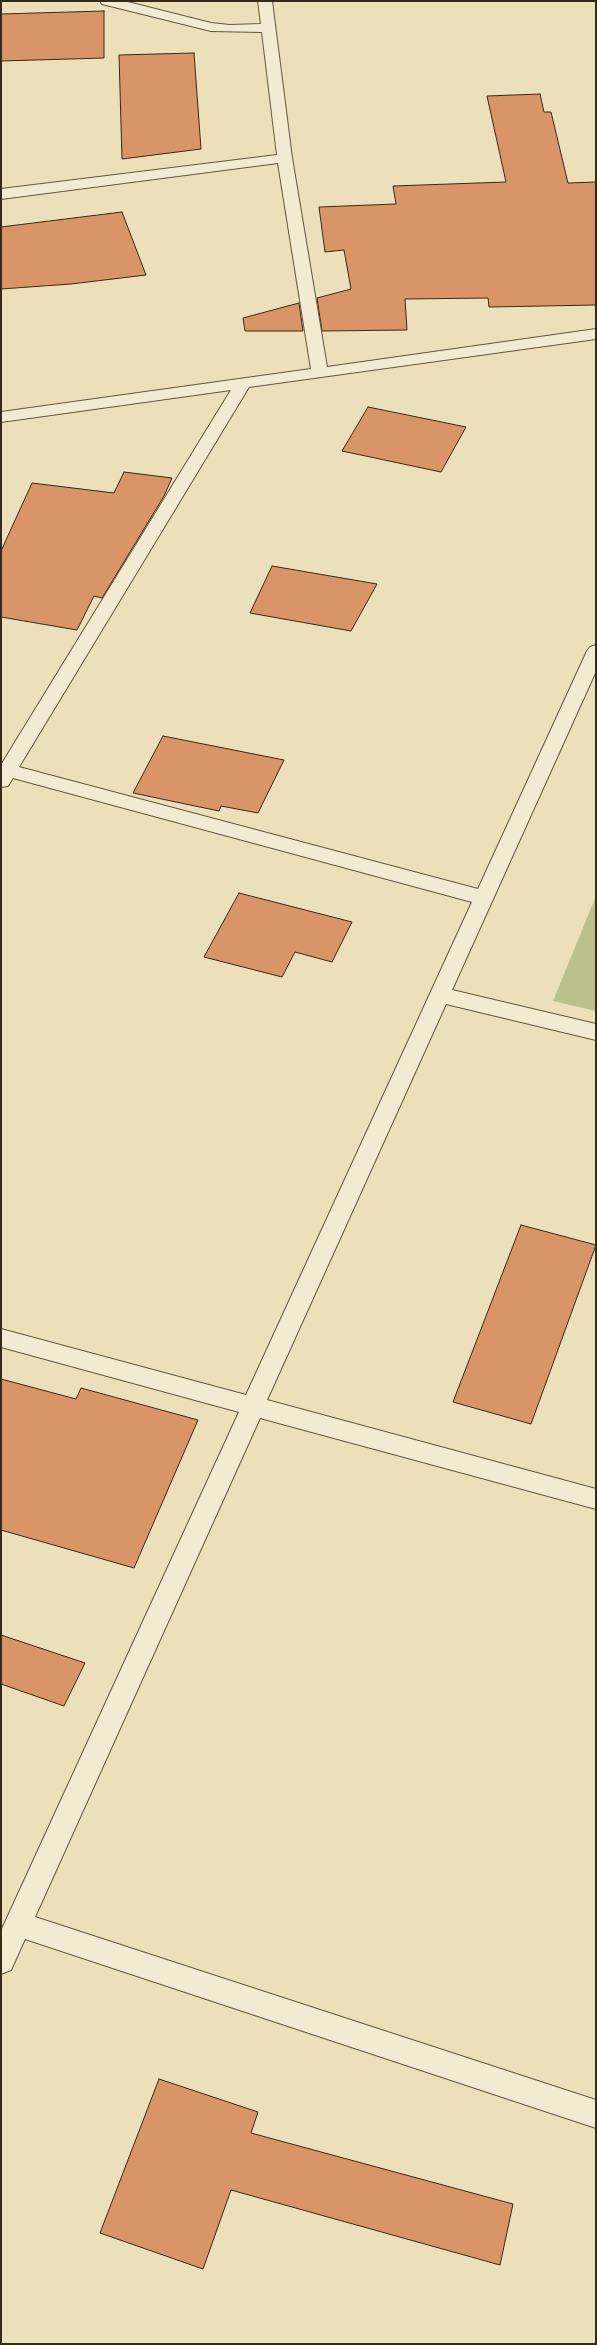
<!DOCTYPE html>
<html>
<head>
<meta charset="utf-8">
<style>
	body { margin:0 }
	#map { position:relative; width:597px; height:2345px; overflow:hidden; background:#ebe0ba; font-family:"Sorts Mill Goudy",serif }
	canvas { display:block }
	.frame { position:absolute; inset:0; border:2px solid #362918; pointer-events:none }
</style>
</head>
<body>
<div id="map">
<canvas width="597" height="2345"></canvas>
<div class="frame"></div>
</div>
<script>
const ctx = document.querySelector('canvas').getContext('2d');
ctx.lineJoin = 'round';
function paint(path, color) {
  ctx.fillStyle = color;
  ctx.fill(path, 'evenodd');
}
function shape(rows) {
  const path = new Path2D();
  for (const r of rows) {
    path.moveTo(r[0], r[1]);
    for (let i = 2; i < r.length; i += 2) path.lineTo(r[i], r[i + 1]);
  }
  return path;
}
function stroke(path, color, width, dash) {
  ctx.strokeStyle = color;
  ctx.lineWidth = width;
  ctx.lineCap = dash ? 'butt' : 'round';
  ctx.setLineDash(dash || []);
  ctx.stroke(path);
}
paint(shape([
	[596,896,596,1011,553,1001]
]), '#bbc18d');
const building = shape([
	[104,11,104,58,1,61,1,14,104,11],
	[194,53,201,149,122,159,119,55,194,53],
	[540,94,544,112,551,112,568,183,596,182,596,305,489,307,488,298,405,299,407,330,322,331,317,298,351,289,344,250,325,252,319,207,396,204,393,186,506,182,487,96,540,94],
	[122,212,146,275,71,284,1,289,1,227,122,212],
	[299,303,303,331,245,331,243,318,299,303],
	[368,407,466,427,441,472,342,451,368,407],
	[124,472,172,478,164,496,102,598,94,596,77,630,1,617,1,551,32,483,114,493,124,472],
	[272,566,377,584,351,631,250,613,272,566],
	[163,736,284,760,258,813,221,806,219,811,133,793,163,736],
	[239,893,352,922,332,962,295,952,282,977,204,957,239,893],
	[521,1225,596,1245,531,1424,453,1402,521,1225],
	[1,1379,76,1399,81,1388,198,1420,134,1568,1,1530,1,1379],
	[1,1635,85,1663,64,1706,1,1684,1,1635],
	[159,2079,258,2112,251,2133,513,2204,500,2265,231,2190,203,2269,100,2233,159,2079]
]);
paint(building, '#d99467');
stroke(building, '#362918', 1);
const minor = shape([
	[100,1,124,1,211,23,230,25,261,24,258,1,272,1,292,158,327,367,596,329,596,339,249,387,19,767,478,889,587,651,590,647,596,645,596,671,452,990,596,1024,596,1040,446,1004,267,1400,596,1489,596,1509,260,1418,35,1917,596,2100,596,2128,25,1939,11,1970,1,1974,1,1931,239,1412,1,1347,1,1329,246,1395,472,902,13,778,8,786,1,787,1,765,231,390,1,422,1,412,311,369,278,163,1,199,1,189,277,155,262,32,211,31,102,4,100,1]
]);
stroke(minor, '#635740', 2);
paint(minor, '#f2ebd2');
</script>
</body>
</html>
